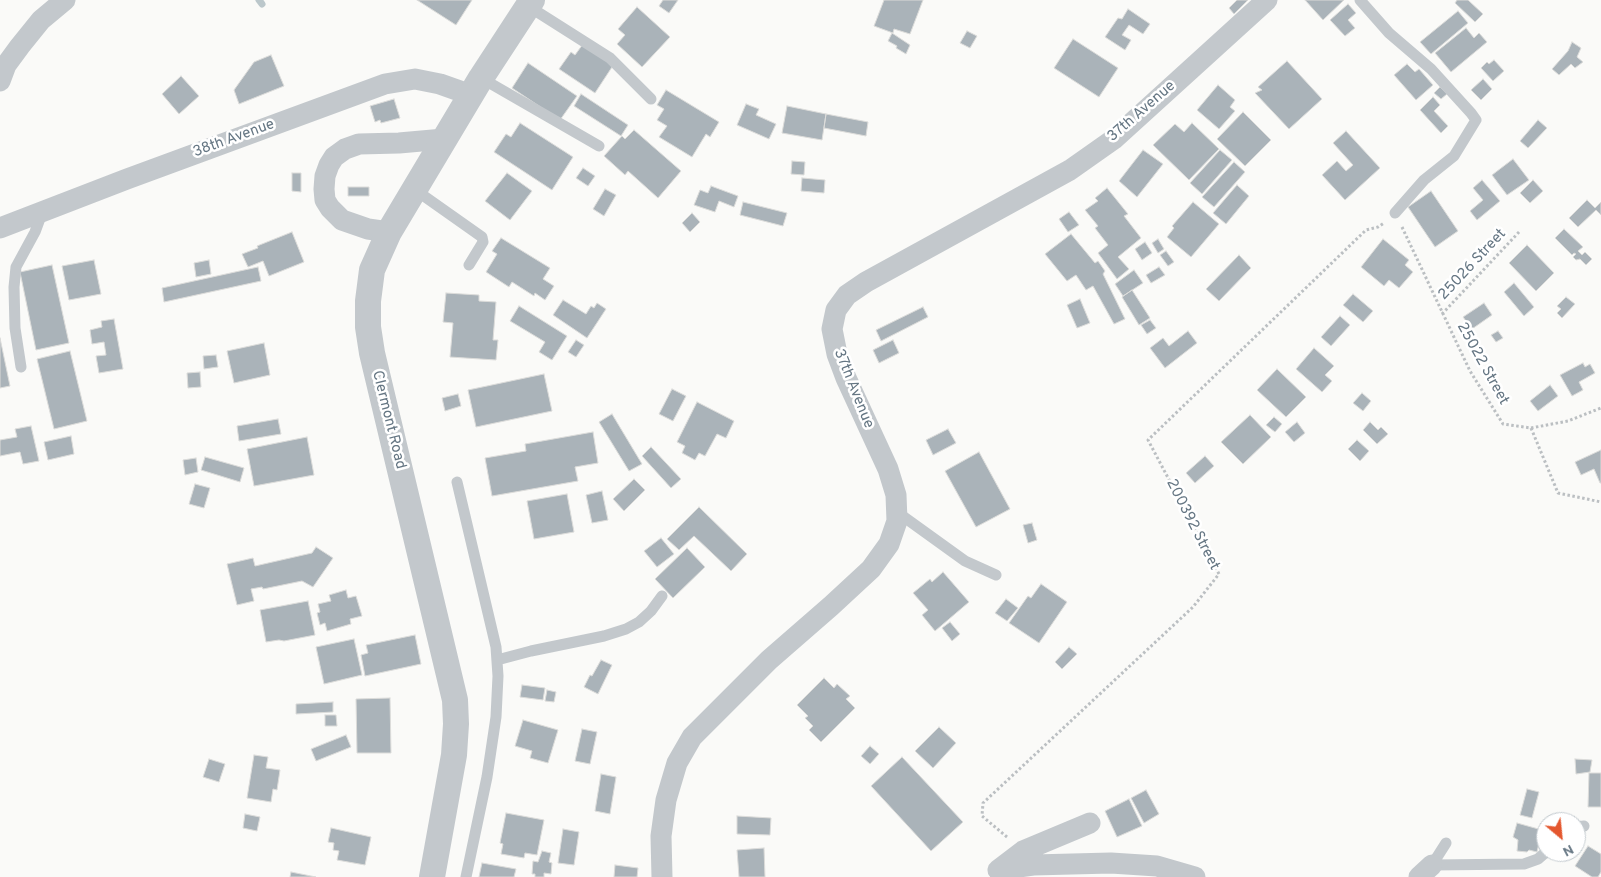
<!DOCTYPE html>
<html>
<head>
<meta charset="utf-8">
<style>
	body { margin:0 }
	#map { position:relative; width:1601px; height:877px; overflow:hidden; background:#fafaf8; font-family:Overpass,sans-serif }
	canvas { display:block }
	.north { position:absolute; left:1536px; top:812px; width:50px; height:50px; box-sizing:border-box; background:#fff; border:1px solid #c1c8cd; border-radius:50%; rotate:152deg; font-size:14px; font-weight:700; line-height:20px; text-align:center; color:#657683 }
	.north::after { content:''; display:block; margin:auto; width:18px; height:22px; background:#e4572e; clip-path:polygon(50% 0,100% 100%,50% 72%,0 100%) }
</style>
</head>
<body>
<div id="map">
<canvas width="1601" height="877"></canvas>
<div class="north">N</div>
</div>
<script>
const ctx = document.querySelector('canvas').getContext('2d');
ctx.lineJoin = 'round';
function shape(rows) {
  const path = new Path2D();
  for (const r of rows) {
    path.moveTo(r[0], r[1]);
    for (let i = 2; i < r.length; i += 2) path.lineTo(r[i], r[i + 1]);
  }
  return path;
}
function stroke(path, color, width, dash) {
  ctx.strokeStyle = color;
  ctx.lineWidth = width;
  ctx.lineCap = dash ? 'butt' : 'round';
  ctx.setLineDash(dash || []);
  ctx.stroke(path);
}
function paint(path, color) {
  ctx.fillStyle = color;
  ctx.fill(path, 'evenodd');
}
function write(font, color, halo, rows, align = 'center') {
  ctx.font = font + ' Overpass,sans-serif';
  ctx.lineWidth = 5;
  ctx.setLineDash([]);
  ctx.textBaseline = 'middle';
  ctx.strokeStyle = halo;
  ctx.fillStyle = color;
  for (const [text, x, y, turn = 0] of rows) {
    ctx.save();
    ctx.translate(x, y);
    ctx.rotate((+turn || 0) * Math.PI / 180);
    ctx.textAlign = isNaN(turn) ? turn : align;
    if (halo) ctx.strokeText(text, 0, 0);
    ctx.fillText(text, 0, 0);
    ctx.restore();
  }
}
stroke(shape([
	[259,0,262,4]
]), '#bbc7cb', 7);
const building = shape([
	[417,0,472,0,456,25,417,0],
	[663,0,678,0,669,13,659,6,663,0],
	[884,0,923,0,910,34,894,29,893,33,874,26,884,0],
	[1237,0,1248,0,1234,14,1229,8,1237,0],
	[1305,0,1344,0,1323,20,1305,0],
	[1457,0,1468,0,1483,14,1475,22,1455,3,1457,0],
	[1348,4,1356,13,1348,20,1355,28,1345,36,1330,20,1348,4],
	[637,7,670,37,642,67,617,44,625,35,618,29,637,7],
	[1128,9,1150,24,1143,34,1129,25,1122,35,1131,40,1125,50,1105,37,1118,18,1122,19,1128,9],
	[1458,11,1468,23,1431,54,1420,42,1458,11],
	[1466,28,1474,38,1479,33,1487,42,1451,72,1435,53,1466,28],
	[967,31,977,36,970,48,960,43,967,31],
	[892,33,910,45,906,54,896,48,897,46,888,41,892,33],
	[1073,39,1118,68,1099,97,1054,68,1073,39],
	[1572,42,1581,48,1577,57,1583,62,1575,68,1571,64,1559,75,1552,69,1568,51,1572,42],
	[583,44,614,64,595,93,559,69,571,52,575,55,583,44],
	[271,55,284,86,239,104,234,90,254,62,271,55],
	[1494,60,1504,71,1493,81,1481,68,1487,62,1489,64,1494,60],
	[1287,61,1322,99,1289,129,1255,93,1262,90,1258,87,1287,61],
	[528,63,577,96,560,120,512,88,528,63],
	[1407,64,1415,72,1419,69,1433,85,1416,100,1394,75,1407,64],
	[181,76,199,96,179,114,162,94,181,76],
	[1483,79,1492,89,1481,100,1471,90,1483,79],
	[1218,85,1235,100,1230,107,1235,111,1219,129,1197,110,1218,85],
	[1440,87,1447,94,1441,99,1434,93,1440,87],
	[666,90,719,122,710,137,706,134,692,157,659,137,667,126,657,120,664,109,657,105,666,90],
	[581,94,628,125,621,136,574,106,581,94],
	[1433,97,1440,105,1434,111,1448,126,1441,133,1420,110,1433,97],
	[394,99,400,118,381,123,380,120,375,122,370,106,394,99],
	[746,104,759,109,756,115,776,124,769,139,737,125,746,104],
	[787,106,826,114,822,140,782,133,787,106],
	[1243,112,1271,140,1245,166,1217,139,1243,112],
	[826,114,868,122,866,136,824,128,826,114],
	[1538,120,1547,128,1528,148,1520,141,1538,120],
	[520,123,573,157,552,190,494,152,506,134,511,137,520,123],
	[1192,123,1219,149,1189,180,1153,145,1175,124,1184,132,1192,123],
	[634,130,681,171,658,198,628,171,625,175,604,156,622,136,625,139,634,130],
	[1346,131,1380,168,1345,200,1322,175,1337,161,1346,171,1353,165,1333,143,1346,131],
	[1143,150,1163,164,1137,197,1119,181,1143,150],
	[1220,150,1232,160,1202,194,1190,183,1220,150],
	[1513,159,1529,180,1507,195,1492,175,1513,159],
	[792,161,805,162,804,175,791,174,792,161],
	[1234,162,1245,172,1214,207,1202,197,1234,162],
	[583,168,595,176,588,186,576,178,583,168],
	[292,173,301,173,301,192,292,191,292,173],
	[507,173,532,191,510,220,485,201,507,173],
	[802,178,825,180,824,193,801,191,802,178],
	[1482,180,1500,201,1477,220,1470,211,1483,200,1473,188,1482,180],
	[1533,180,1543,191,1530,203,1520,193,1533,180],
	[1237,185,1249,196,1226,224,1213,213,1237,185],
	[711,186,738,196,734,207,719,201,715,212,694,205,700,190,708,193,711,186],
	[348,187,369,187,369,196,348,196,348,187],
	[1107,188,1128,214,1124,216,1141,238,1118,257,1129,269,1117,279,1098,253,1108,245,1095,228,1098,226,1085,210,1098,201,1095,198,1107,188],
	[605,189,616,195,604,216,593,209,605,189],
	[1431,191,1458,231,1435,247,1408,207,1431,191],
	[1587,200,1595,208,1601,202,1601,215,1596,210,1578,227,1569,218,1587,200],
	[743,202,787,213,783,226,740,215,743,202],
	[1193,202,1219,224,1191,257,1167,237,1174,228,1172,226,1193,202],
	[1069,212,1079,225,1068,232,1059,219,1069,212],
	[692,213,700,222,690,232,682,223,692,213],
	[1564,229,1583,247,1578,251,1582,255,1585,252,1592,259,1586,265,1580,259,1576,260,1573,257,1576,254,1574,253,1572,255,1555,238,1564,229],
	[292,232,304,262,269,276,263,261,248,267,242,254,258,248,257,246,292,232],
	[1071,234,1095,263,1098,261,1105,271,1103,274,1125,319,1114,324,1093,286,1086,290,1076,275,1067,281,1045,254,1071,234],
	[501,238,550,268,543,279,554,286,545,300,535,293,534,296,512,282,509,287,486,272,497,254,492,251,501,238],
	[1158,239,1164,249,1158,253,1152,243,1158,239],
	[1383,239,1409,260,1405,265,1413,272,1399,288,1389,280,1384,286,1361,267,1383,239],
	[1145,242,1152,253,1142,260,1135,249,1145,242],
	[1527,245,1554,273,1536,291,1509,263,1527,245],
	[1166,251,1174,262,1168,266,1160,255,1166,251],
	[1239,255,1251,268,1219,301,1206,289,1239,255],
	[94,260,101,294,69,300,62,266,94,260],
	[209,260,211,274,196,277,194,263,209,260],
	[52,265,69,343,36,350,20,272,52,265],
	[258,267,261,281,164,302,162,288,258,267],
	[1159,267,1165,275,1151,283,1146,275,1159,267],
	[1134,270,1143,283,1123,296,1115,284,1134,270],
	[1514,283,1534,307,1524,316,1504,292,1514,283],
	[1132,290,1150,318,1139,325,1122,297,1132,290],
	[446,293,479,295,479,301,496,302,493,340,498,340,496,360,450,357,453,323,443,322,446,293],
	[1353,294,1373,311,1363,322,1343,305,1353,294],
	[1566,297,1575,304,1562,318,1557,313,1561,309,1557,306,1566,297],
	[1080,299,1090,323,1077,328,1067,305,1080,299],
	[563,300,586,314,591,306,594,308,597,303,606,309,587,338,553,315,563,300],
	[1484,303,1492,315,1472,329,1463,317,1484,303],
	[519,306,567,336,552,360,539,352,545,342,510,321,519,306],
	[923,307,928,317,881,341,876,330,923,307],
	[1340,316,1350,325,1331,346,1321,337,1340,316],
	[114,319,123,369,99,373,96,356,106,355,104,342,92,344,90,330,102,327,101,321,114,319],
	[1150,320,1156,328,1147,334,1141,325,1150,320],
	[1188,331,1197,343,1165,368,1150,348,1163,338,1169,346,1188,331],
	[1498,331,1503,338,1496,342,1491,335,1498,331],
	[0,338,10,386,0,388,0,338],
	[576,340,584,345,576,357,568,352,576,340],
	[893,340,899,353,879,363,873,350,893,340],
	[264,343,270,375,234,383,227,351,264,343],
	[1314,348,1334,366,1325,375,1332,381,1322,392,1296,369,1314,348],
	[70,351,87,421,54,429,37,359,70,351],
	[216,355,218,367,204,369,203,356,216,355],
	[1583,363,1585,367,1590,364,1595,373,1579,382,1583,390,1572,396,1560,375,1583,363],
	[1277,369,1306,397,1286,417,1257,390,1277,369],
	[200,372,201,387,188,388,187,373,200,372],
	[544,374,552,411,476,427,468,390,544,374],
	[1550,385,1558,396,1538,411,1530,401,1550,385],
	[672,389,686,396,673,421,659,414,672,389],
	[1362,393,1371,401,1363,411,1353,403,1362,393],
	[458,394,461,406,445,411,442,398,458,394],
	[697,402,734,421,726,438,717,434,705,456,699,453,695,460,682,453,685,446,677,442,697,402],
	[612,414,642,464,629,471,599,422,612,414],
	[1250,415,1271,437,1243,464,1221,442,1250,415],
	[1274,417,1282,424,1275,432,1266,425,1274,417],
	[278,419,281,434,239,441,237,426,278,419],
	[1297,422,1305,433,1294,442,1285,432,1297,422],
	[1370,422,1378,430,1381,427,1388,434,1377,444,1363,430,1370,422],
	[31,426,39,461,23,464,20,452,0,456,0,440,17,437,15,429,31,426],
	[948,429,956,443,933,455,926,440,948,429],
	[593,432,598,463,575,467,578,481,492,496,485,458,526,451,525,444,593,432],
	[71,436,74,454,48,460,44,442,71,436],
	[307,437,314,475,254,486,247,449,307,437],
	[1357,440,1369,451,1360,461,1348,449,1357,440],
	[651,447,681,479,671,488,642,456,651,447],
	[1601,450,1601,483,1600,483,1594,469,1581,475,1575,462,1601,450],
	[979,452,1010,509,976,527,945,471,979,452],
	[1205,456,1214,466,1195,483,1186,473,1205,456],
	[205,457,244,468,240,482,201,470,205,457],
	[196,458,198,472,185,475,183,460,196,458],
	[634,479,645,490,624,511,613,499,634,479],
	[195,484,210,488,204,508,189,504,195,484],
	[602,491,608,520,592,523,586,495,602,491],
	[567,494,574,532,534,539,527,501,567,494],
	[699,507,747,554,731,571,694,536,679,550,667,539,699,507],
	[1032,523,1037,540,1028,543,1023,525,1032,523],
	[661,538,674,554,657,567,644,551,661,538],
	[316,547,333,558,313,587,302,581,263,589,262,587,251,589,254,601,237,605,227,564,253,558,255,566,312,553,316,547],
	[687,548,705,567,673,598,655,579,687,548],
	[943,572,969,602,935,631,922,615,928,610,913,593,930,579,932,582,943,572],
	[1041,584,1067,602,1039,643,1009,623,1028,596,1031,598,1041,584],
	[346,590,348,598,356,596,362,616,350,619,351,624,327,631,325,623,320,625,317,613,320,612,318,604,331,601,329,595,346,590],
	[1006,599,1018,608,1007,621,995,613,1006,599],
	[308,601,315,635,284,641,279,640,266,642,260,610,308,601],
	[950,622,960,634,952,641,942,628,950,622],
	[415,635,421,664,365,676,361,655,368,653,366,645,415,635],
	[354,639,362,675,324,684,316,647,354,639],
	[1069,647,1077,654,1062,669,1055,662,1069,647],
	[601,660,612,665,598,694,584,687,590,675,592,676,601,660],
	[824,678,834,688,837,684,850,696,846,699,855,708,821,742,809,730,813,726,805,718,808,716,797,705,824,678],
	[522,685,545,688,543,700,520,697,522,685],
	[547,690,556,692,554,702,545,701,547,690],
	[390,698,391,753,357,753,356,699,390,698],
	[333,702,333,712,296,714,296,704,333,702],
	[325,715,336,715,337,726,325,726,325,715],
	[523,720,558,730,548,763,530,758,532,751,515,746,523,720],
	[939,727,956,743,933,768,915,751,939,727],
	[582,729,597,732,590,764,575,761,582,729],
	[346,735,351,747,316,761,311,749,346,735],
	[870,746,879,754,870,764,861,756,870,746],
	[254,755,268,757,266,768,280,770,277,790,273,789,271,802,247,798,254,755],
	[902,757,963,822,931,851,871,786,902,757],
	[209,759,225,764,219,782,203,777,209,759],
	[1575,759,1592,760,1590,772,1576,774,1575,759],
	[1589,773,1601,773,1601,807,1588,807,1589,773],
	[601,774,616,777,610,814,595,811,601,774],
	[1527,789,1539,792,1532,818,1520,815,1527,789],
	[1146,790,1159,814,1144,823,1131,798,1146,790],
	[1129,799,1142,826,1117,837,1105,811,1129,799],
	[506,813,544,820,537,855,525,853,524,858,501,854,503,844,500,843,506,813],
	[245,814,260,817,257,831,243,828,245,814],
	[737,816,771,818,770,835,737,834,737,816],
	[1517,823,1542,830,1537,852,1529,850,1527,852,1517,851,1518,840,1513,837,1517,823],
	[331,828,371,837,365,865,337,860,339,851,333,850,334,843,328,842,331,828],
	[563,829,579,832,574,865,558,863,563,829],
	[1588,846,1601,854,1601,872,1598,877,1592,877,1575,866,1588,846],
	[764,848,765,877,739,877,737,850,764,848],
	[542,851,551,853,549,862,552,863,551,874,544,873,544,877,535,877,535,874,532,874,533,861,538,862,542,851],
	[482,863,516,869,514,877,479,877,482,863],
	[615,865,638,868,637,877,614,877,615,865],
	[291,872,316,877,290,877,291,872]
]);
paint(building, '#aab3b9');
stroke(building, '#dcdcda', 1);
stroke(shape([
	[1402,227,1470,371,1503,424,1531,428,1558,493,1601,502],
	[1442,314,1520,231],
	[1531,428,1568,421,1601,408],
	[1007,837,982,816,983,803,1193,607,1219,574,1148,440,1366,230,1378,227,1384,223]
]), '#bbbfc2', 3, [2.5, 2.5]);
stroke(shape([
	[1360,0,1389,33,1431,69,1471,113,1476,120,1454,156,1424,180,1395,213],
	[528,6,610,58,651,99],
	[481,78,599,146],
	[414,189,482,237,483,242,469,265],
	[21,367,15,328,14,287,16,267,35,232,42,213],
	[457,482,496,647,498,676,496,717,487,777,466,877],
	[897,512,965,561,996,575],
	[497,660,531,651,604,636,626,629,639,622,651,611,662,596],
	[1576,827,1584,826],
	[1432,865,1524,864,1538,859,1546,852],
	[1432,865,1446,843]
]), '#c3c8cc', 11);
stroke(shape([
	[0,81,6,65,20,46,41,20,65,0],
	[0,228,127,179,385,84,415,79,440,84,471,95],
	[389,232,368,229,342,220,330,208,325,200,324,189,325,176,329,165,334,157,345,149,359,144,399,143,444,139],
	[998,870,1023,851,1090,823],
	[999,870,1033,865,1111,863,1157,866,1195,877],
	[662,877,661,836,666,800,677,763,692,737,769,660,831,606,871,569,889,544,897,521,896,495,888,469,846,378,837,354,832,329,836,310,847,295,866,282,1070,170,1114,139,1267,0],
	[1419,877,1432,865]
]), '#c3c8cc', 21);
stroke(shape([
	[432,877,454,755,456,724,455,700,372,353,368,327,368,301,372,270,389,232,481,78,532,0]
]), '#c3c8cc', 26);
write('15px', '#657683', '#fff', [
	["37th Avenue",1142,112,-41],
	["38th Avenue",234,139,-20],
	["25026 Street",1473,265,-47],
	["25022 Street",1482,364,61],
	["37th Avenue",853,389,68],
	["Clermont Road",388,420,76],
	["200392 Street",1192,525,63]
]);
</script>
</body>
</html>
